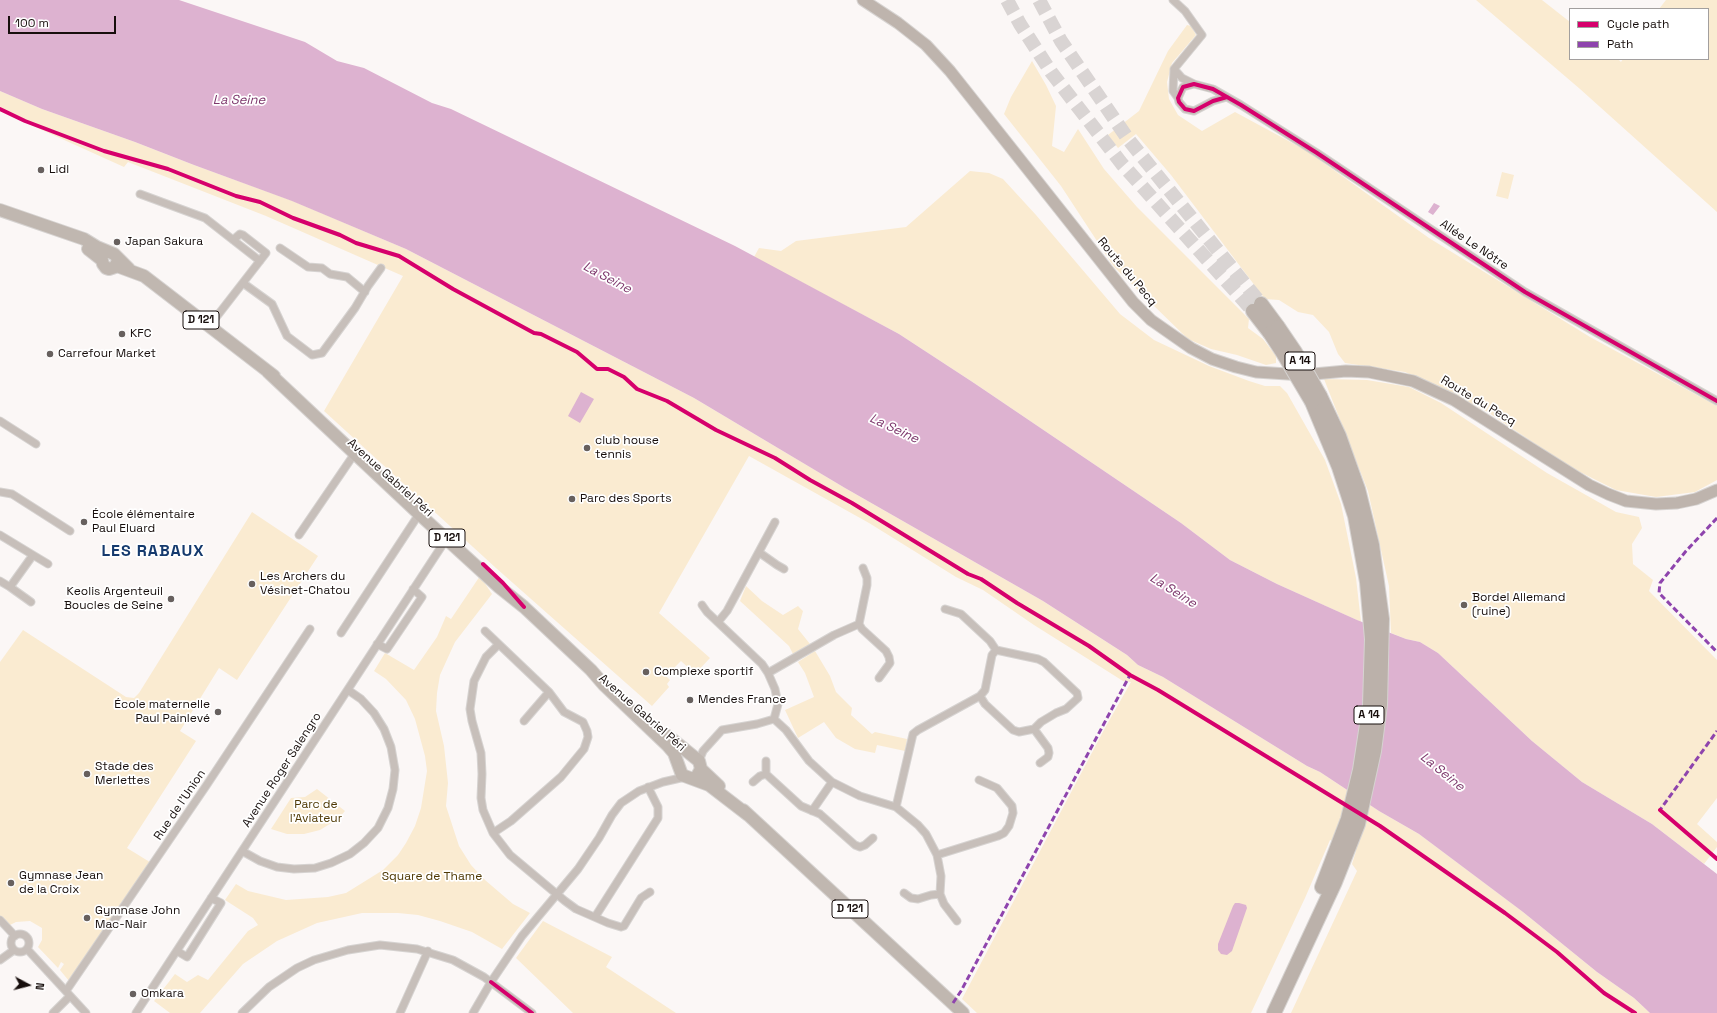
<!DOCTYPE html>
<html>
<head>
<meta charset="utf-8">
<style>
	body { margin:0 }
	#map { position:relative; width:1717px; height:1013px; overflow:hidden; background:#fbf7f6; font-family:"Space Grotesk",sans-serif }
	canvas { display:block }
	.legend { position:absolute; left:1569px; top:8px; width:140px; height:52px; box-sizing:border-box; background:#fff; border:1px solid #a29f9e; margin:0; padding:5px 7px; list-style:none; font-size:12px; color:#170e0c }
	.legend li { display:flex; align-items:center; gap:8px; height:20px }
	.legend b { width:20px; border:1px solid #a29f9e }
	.north { position:absolute; left:8px; top:965px; width:40px; height:40px; -webkit-text-stroke:3px #fff; paint-order:stroke; rotate:97deg; font-size:11px; font-weight:700; line-height:16px; text-align:center; color:#170e0c }
	.north::after { content:''; display:block; margin:auto; width:14px; height:18px; background:#170e0c; clip-path:polygon(50% 0,100% 100%,50% 72%,0 100%) }
	.scale { position:absolute; left:8px; top:16px; width:108px; height:18px; box-sizing:border-box; border:2px solid #170e0c; border-top:0; padding-left:5px; font-size:12px; line-height:14px; white-space:nowrap; color:#170e0c; -webkit-text-stroke:3px #fff; paint-order:stroke }
</style>
</head>
<body>
<div id="map">
<canvas width="1717" height="1013"></canvas>
<ul class="legend">
<li><b style="height:5px;background:#d6006c"></b>Cycle path</li>
<li><b style="height:5px;background:#8e44ad"></b>Path</li>
</ul>
<div class="north">N</div>
<div class="scale">100 m</div>
</div>
<script>
const ctx = document.querySelector('canvas').getContext('2d');
ctx.lineJoin = 'round';
function paint(path, color) {
  ctx.fillStyle = color;
  ctx.fill(path, 'evenodd');
}
function shape(rows) {
  const path = new Path2D();
  for (const r of rows) {
    if (r.length === 3) {
      path.moveTo(r[0] + r[2], r[1]);
      path.arc(r[0], r[1], r[2], 0, 2 * Math.PI);
      continue;
    }
    path.moveTo(r[0], r[1]);
    for (let i = 2; i < r.length; i += 2) path.lineTo(r[i], r[i + 1]);
  }
  return path;
}
function stroke(path, color, width, dash) {
  ctx.strokeStyle = color;
  ctx.lineWidth = width;
  ctx.lineCap = dash ? 'butt' : 'round';
  ctx.setLineDash(dash || []);
  ctx.stroke(path);
}
function write(font, color, halo, rows, align = 'center') {
  ctx.font = font + ' "Space Grotesk",sans-serif';
  ctx.lineWidth = 3.5;
  ctx.setLineDash([]);
  ctx.textBaseline = 'middle';
  ctx.strokeStyle = halo;
  ctx.fillStyle = color;
  for (const [text, x, y, turn = 0] of rows) {
    ctx.save();
    ctx.translate(x, y);
    ctx.rotate((+turn || 0) * Math.PI / 180);
    ctx.textAlign = isNaN(turn) ? turn : align;
    if (halo) ctx.strokeText(text, 0, 0);
    ctx.fillText(text, 0, 0);
    ctx.restore();
  }
}
paint(shape([
	[1476,0,1542,0,1570,22,1570,59,1618,59,1621,62,1623,59,1708,59,1708,9,1659,9,1666,0,1717,0,1717,212,1580,89],
	[1187,25,1191,26,1196,35,1172,63,1167,82,1169,99,1178,115,1202,131,1235,112,1307,151,1429,238,1590,337,1717,406,1717,480,1695,492,1656,497,1616,490,1570,467,1486,411,1405,372,1345,363,1338,354,1329,332,1313,315,1298,312,1279,300,1265,299,1171,175,1136,134,1118,148,1108,135,1139,111,1168,51],
	[1032,61,1046,85,1056,106,1052,146,1064,152,1078,129,1104,169,1137,207,1249,319,1248,328,1263,339,1276,356,1276,363,1266,365,1237,355,1211,349,1188,339,1114,267,1061,186,1004,114,1011,97],
	[0,91,42,109,135,142,194,165,293,201,406,249,694,398,845,488,1043,601,1127,655,1138,665,1163,677,1307,766,1320,772,1379,811,1419,834,1523,912,1597,972,1634,998,1650,1013,1291,1013,1357,871,1352,864,1356,851,1330,840,1305,898,1251,1013,977,1013,962,999,1105,728,1131,682,1123,681,1034,625,983,590,956,577,869,523,749,456,659,613,710,658,695,674,681,661,673,669,672,668,665,675,670,680,667,684,669,687,652,706,496,568,324,411,403,276,266,216,128,162,124,167,0,111],
	[970,171,989,173,1003,179,1036,215,1120,314,1154,340,1209,366,1249,381,1265,386,1280,386,1287,393,1325,460,1341,504,1356,578,1361,622,1277,584,1230,560,1181,523,974,383,899,334,754,257,759,248,781,251,796,241,906,227],
	[1502,172,1514,175,1508,199,1496,196],
	[1324,379,1367,380,1409,387,1441,403,1547,473,1616,512,1639,517,1642,528,1632,544,1633,564,1653,580,1649,591,1717,660,1717,798,1697,824,1717,842,1717,847,1704,864,1652,824,1582,782,1532,741,1438,653,1420,642,1406,639,1391,633,1389,586,1368,491],
	[252,512,318,556,237,680,219,668,180,731,196,741,127,848,153,864,69,981,60,970,64,964,61,962,58,968,38,947,42,940,42,928,30,921,16,922,6,927,0,920,0,662,23,630,126,697,134,698,139,693],
	[480,576,492,594,455,642,440,675,437,693,436,711,444,746,448,783,446,806,459,846,471,865,485,880,513,904,530,913,502,949,472,932,440,921,418,915,398,913,362,913,317,923,277,941,243,964,200,1013,170,1013,154,1001,175,974,187,982,198,975,208,980,248,931,258,925,253,918,225,900,236,884,248,891,286,900,328,897,346,893,383,870,398,855,406,843,415,826,421,808,427,771,425,756,415,719,406,700,386,679,374,671,385,653,414,670,437,637,446,616,451,619],
	[746,586,762,601,783,615,798,606,803,611,798,629,810,644,793,654,789,646,740,601],
	[815,651,830,676,836,692,852,708,851,715,872,734,875,732,907,739,905,751,877,745,875,753,855,749,836,738,824,722,798,738,785,710,814,697,805,673,798,662],
	[317,789,345,811,338,819,320,830,304,834,287,834,271,829,291,798,305,797],
	[543,921,612,957,606,967,676,1013,573,1013,516,958]
]), '#faebd1');
paint(shape([
	[0,0,179,0,305,42,337,61,364,68,432,103,451,109,735,246,899,334,974,383,1181,523,1230,560,1277,584,1357,620,1406,639,1420,642,1438,653,1532,741,1582,782,1652,824,1717,874,1717,1013,1650,1013,1634,998,1597,972,1523,912,1419,834,1379,811,1320,772,1307,766,1163,677,1138,665,1127,655,1043,601,845,488,694,398,406,249,292,201,194,165,135,142,42,109,0,91],
	[1434,203,1440,206,1433,215,1428,212],
	[581,392,594,399,580,423,568,416],
	[1239,903,1246,905,1247,908,1232,951,1227,955,1221,954,1218,950,1218,944,1233,906,1235,903]
]), '#ddb2d0');
stroke(shape([
	[1007,0,1020,24,1051,72,1122,164,1253,311],
	[1039,0,1061,41,1128,139,1261,304]
]), '#d9d4d3', 14, [14, 7]);
const street = shape([
	[1173,0,1185,11,1202,35,1174,69,1173,91,1178,98],
	[1174,69,1182,78,1194,84],
	[1227,97,1213,101,1194,111,1185,109,1179,102,1178,98,1183,87,1194,84,1213,89,1241,105,1317,153,1525,292,1717,401],
	[140,194,205,218,260,261],
	[280,248,308,267,322,268,330,274,347,277,365,292],
	[243,283,272,304,287,336,312,355,322,353,355,308,368,286,381,268],
	[208,326,214,320,266,253,243,235,240,234,233,240],
	[0,421,36,444],
	[0,492,12,494,70,531],
	[0,535,33,555,10,587,0,581],
	[299,535,355,453],
	[760,553,777,565,784,569],
	[33,555,48,564],
	[863,568,867,578,867,585,859,624,862,629,886,651,889,657,890,663,879,678],
	[10,587,31,602],
	[702,605,707,612,762,664,768,673,775,689,778,704,774,719],
	[945,609,961,614,990,641,996,650,1038,659,1044,662,1077,693,1078,698,1066,709,1056,713,1041,722,1034,729,1019,732,1013,730,985,704,980,696],
	[718,622,727,611,775,522],
	[485,631,549,692,564,712,583,722,587,731,588,737,584,749,561,777,511,821,493,833],
	[341,633,423,508],
	[377,644,387,649,422,597,413,589],
	[498,645,486,657,474,681,470,709,472,721,481,753,482,774,481,798,483,810,493,833,510,855,565,901,576,909,608,923,621,927,624,926,641,898,650,892],
	[768,673,834,635,859,624],
	[524,721,549,692],
	[1034,729,1048,748,1049,753,1048,757,1040,763],
	[699,761,703,751,722,730,757,724,774,719,786,730,809,761,832,782,860,796,896,807,918,825,926,834,937,855,941,876,940,894],
	[766,761,766,774,801,806,820,814,855,845,860,847,865,845,873,838],
	[753,782,760,776,766,774],
	[896,807,913,734,918,730,980,696,985,690,992,655,996,650],
	[812,811,832,782],
	[242,851,260,861,277,867,294,869,315,868,331,863,350,854,364,843,378,828,388,808,393,789,395,770,391,747,384,729,374,713,361,699,348,690],
	[937,855,998,836,1004,833,1009,826,1013,813,1012,806,997,788,979,780],
	[904,893,911,898,918,899,931,895,940,894,944,904,957,921],
	[595,917,658,818,658,807,648,787],
	[0,920,15,936],
	[20,943,9],
	[27,949,86,1013],
	[177,951,187,957,221,903,211,898],
	[0,960,14,950],
	[66,991,206,786,310,629],
	[53,1013,70,996],
	[136,1013,447,538],
	[242,1013,269,987,297,968,314,960,348,950,380,945,417,949,453,960,484,977,532,1013],
	[400,1013,428,951],
	[473,1013,491,982,522,936,578,869,599,838,612,815,621,803,639,791,663,782,685,777]
]);
const secondary = shape([
	[863,0,898,23,926,45,950,71,1133,302,1151,320,1191,348,1212,359,1236,367,1256,372,1303,375,1346,371,1369,372,1413,381,1454,400,1589,485,1608,494,1626,501,1656,504,1677,503,1696,499,1717,490]
]);
const primary = shape([
	[0,210,84,239,97,247,114,254,129,269],
	[88,249,102,260,103,264,106,268,109,269,115,267,118,260],
	[117,266,144,276,274,376],
	[268,372,419,514,499,587,524,607,591,670,604,685,668,746,674,753,682,775,709,785,748,815],
	[668,736,699,761,701,769,697,776],
	[701,769,719,786],
	[743,810,963,1013]
]);
const highway = shape([
	[1261,304,1278,327],
	[1253,311,1270,333],
	[1312,402,1339,467,1355,516,1367,582,1372,639,1370,705,1360,770,1348,819,1322,887],
	[1274,1013,1335,882,1358,824,1374,751,1380,705,1382,619,1372,545,1358,489,1339,436,1320,396]
]);
stroke(street, '#d6d3d1', 9);
stroke(secondary, '#d6d3d1', 13);
stroke(primary, '#d6d3d1', 14);
stroke(highway, '#d6d3d1', 16);
stroke(street, '#c7bfba', 7);
stroke(secondary, '#beb4ad', 11);
stroke(primary, '#c0b7b0', 12);
stroke(highway, '#bbb1aa', 14);
const highwayBridge = shape([
	[1278,327,1295,352,1320,396],
	[1270,333,1283,353,1312,402]
]);
stroke(highwayBridge, '#d6d3d1', 16, []);
stroke(highwayBridge, '#bbb1aa', 14);
stroke(shape([
	[1717,518,1686,551,1660,583,1659,593,1717,652],
	[1662,812,1660,810,1717,731],
	[953,1003,961,991,1130,675]
]), '#8e44ad', 3, [6, 3]);
stroke(shape([
	[1227,97,1213,101,1194,111,1185,109,1179,102,1178,98,1183,87,1194,84,1213,89,1241,105,1317,153,1525,292,1717,401],
	[0,109,25,121,104,151,168,169,236,196,260,202,293,218,340,235,356,243,399,256,453,289,534,333,541,334,577,352,597,369,608,369,624,377,637,389,667,401,716,430,775,458,810,480,852,503,968,574,981,579,1017,603,1089,646,1130,675,1158,690,1380,826,1505,913,1557,952,1604,993,1635,1013],
	[483,564,503,583,524,607],
	[1660,810,1717,859],
	[491,982,532,1013]
]), '#d6006c', 4);
for (const [x, y, r, color] of [
	[41,170,4,"#67605e"],
	[117,242,4,"#67605e"],
	[122,334,4,"#67605e"],
	[50,354,4,"#67605e"],
	[587,448,4,"#67605e"],
	[572,499,4,"#67605e"],
	[84,522,4,"#67605e"],
	[252,584,4,"#67605e"],
	[171,599,4,"#67605e"],
	[1464,605,4,"#67605e"],
	[646,672,4,"#67605e"],
	[690,700,4,"#67605e"],
	[218,712,4,"#67605e"],
	[87,774,4,"#67605e"],
	[11,883,4,"#67605e"],
	[87,918,4,"#67605e"],
	[133,994,4,"#67605e"]
]) {
  const dot = new Path2D();
  dot.arc(x, y, r, 0, 2 * Math.PI);
  ctx.fillStyle = color;
  ctx.fill(dot);
  stroke(dot, '#fff', 1.5);
}
for (const [x, y, w] of [
	[201,320,36],
	[1300,361,30],
	[447,538,36],
	[1369,715,30],
	[850,909,36]
]) {
  const box = new Path2D();
  box.roundRect(x - w / 2, y - 9, w, 18, 3);
  ctx.fillStyle = '#fff';
  ctx.fill(box);
  stroke(box, '#170e0c', 1);
}
write('bold 11px', '#170e0c', null, [
	["D 121",201,320],
	["A 14",1300,361],
	["D 121",447,538],
	["A 14",1369,715],
	["D 121",850,909]
]);
write('12px', '#170e0c', '#fff', [
	["Lidl",49,170],
	["Japan Sakura",125,242],
	["KFC",130,334],
	["Carrefour Market",58,354],
	["club house",595,441],
	["tennis",595,455],
	["Parc des Sports",580,499],
	["École élémentaire",92,515],
	["Paul Eluard",92,529],
	["Les Archers du",260,577],
	["Vésinet-Chatou",260,591],
	["Keolis Argenteuil",163,592,"right"],
	["Boucles de Seine",163,606,"right"],
	["Bordel Allemand",1472,598],
	["(ruine)",1472,612],
	["Complexe sportif",654,672],
	["Mendes France",698,700],
	["École maternelle",210,705,"right"],
	["Paul Painlevé",210,719,"right"],
	["Stade des",95,767],
	["Merlettes",95,781],
	["Gymnase Jean",19,876],
	["de la Croix",19,890],
	["Gymnase John",95,911],
	["Mac-Nair",95,925],
	["Omkara",141,994]
], 'left');
write('12px', '#170e0c', '#fff', [
	["Allée Le Nôtre",1474,245,34],
	["Route du Pecq",1127,272,50],
	["Route du Pecq",1478,401,31],
	["Avenue Gabriel Péri",390,478,42],
	["Avenue Gabriel Péri",642,713,41],
	["Avenue Roger Salengro",282,770,-57],
	["Rue de l'Union",180,805,-56]
]);
write('12px', '#4f3904', '#fff', [
	["Parc de",316,805],
	["l'Aviateur",316,819],
	["Square de Thame",432,877]
]);
write('italic 13px', '#7d376c', '#fff', [
	["La Seine",239,100],
	["La Seine",607,278,28],
	["La Seine",894,429,25],
	["La Seine",1173,591,32],
	["La Seine",1442,772,39]
]);
ctx.letterSpacing = '1px';
write('bold 16px', '#153a6e', '#fff', [
	["LES RABAUX",153,552]
]);
ctx.letterSpacing = '0px';
</script>
</body>
</html>
